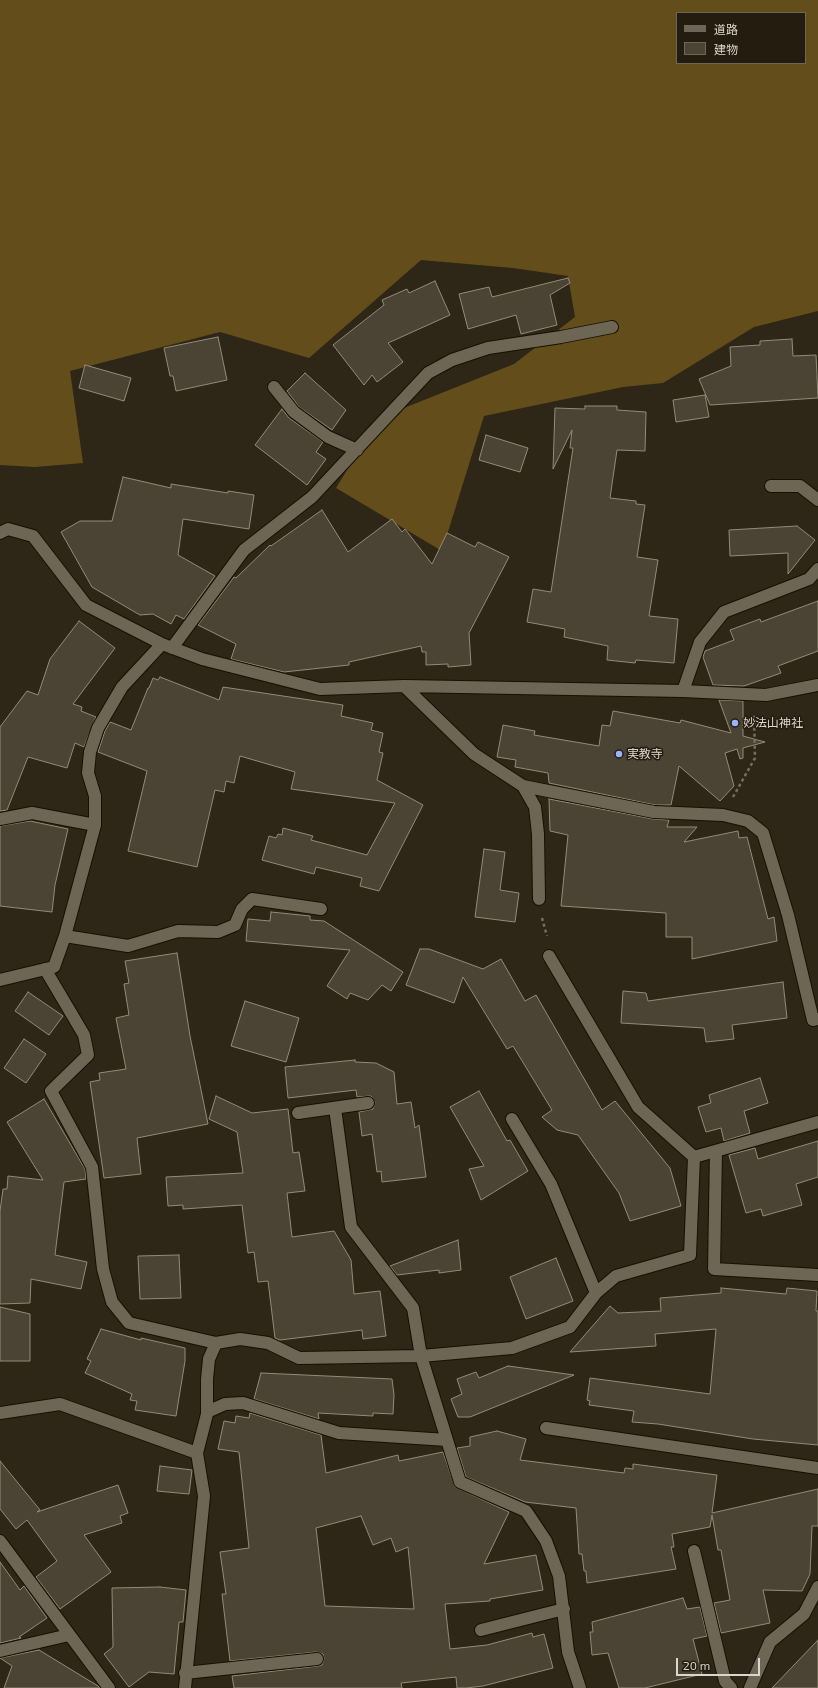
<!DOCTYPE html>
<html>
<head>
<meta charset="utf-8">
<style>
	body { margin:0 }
	#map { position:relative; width:818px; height:1688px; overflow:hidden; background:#2e2718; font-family:"Exo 2","Noto Sans JP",sans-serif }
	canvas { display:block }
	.legend { position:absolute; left:676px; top:12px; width:130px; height:52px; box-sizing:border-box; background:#241d0f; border:1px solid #6d675b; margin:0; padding:5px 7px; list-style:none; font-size:12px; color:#dbd6cd }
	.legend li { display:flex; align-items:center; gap:8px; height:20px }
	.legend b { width:20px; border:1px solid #6d675b }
	.scale { position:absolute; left:676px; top:1658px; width:84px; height:18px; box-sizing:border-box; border:2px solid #dbd6cd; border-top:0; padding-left:5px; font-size:12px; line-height:14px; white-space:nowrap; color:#dbd6cd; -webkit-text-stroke:3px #241d0f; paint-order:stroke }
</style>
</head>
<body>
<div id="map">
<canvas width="818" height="1688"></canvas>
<ul class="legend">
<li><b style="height:5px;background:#6e6655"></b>道路</li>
<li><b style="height:11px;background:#4b4434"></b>建物</li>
</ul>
<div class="scale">20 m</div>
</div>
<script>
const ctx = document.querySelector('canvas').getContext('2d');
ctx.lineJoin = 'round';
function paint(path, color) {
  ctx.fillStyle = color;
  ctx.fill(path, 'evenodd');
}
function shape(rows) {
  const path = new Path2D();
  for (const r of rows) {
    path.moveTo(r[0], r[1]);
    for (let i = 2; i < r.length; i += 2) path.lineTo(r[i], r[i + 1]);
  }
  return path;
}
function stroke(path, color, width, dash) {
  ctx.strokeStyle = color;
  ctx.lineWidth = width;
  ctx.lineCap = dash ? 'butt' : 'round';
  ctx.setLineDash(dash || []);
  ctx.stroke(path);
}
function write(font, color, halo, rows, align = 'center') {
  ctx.font = font + ' "Exo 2","Noto Sans JP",sans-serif';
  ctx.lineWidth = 3;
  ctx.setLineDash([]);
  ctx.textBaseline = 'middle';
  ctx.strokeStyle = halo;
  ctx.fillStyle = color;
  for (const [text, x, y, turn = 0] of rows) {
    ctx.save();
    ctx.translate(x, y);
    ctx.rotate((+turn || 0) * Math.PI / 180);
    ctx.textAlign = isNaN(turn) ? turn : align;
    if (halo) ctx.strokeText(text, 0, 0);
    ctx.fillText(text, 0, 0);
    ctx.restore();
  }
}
paint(shape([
	[0,0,818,0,818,311,754,327,663,383,623,387,484,416,442,551,336,488,379,418,514,364,575,317,568,276,513,268,421,260,309,358,220,332,70,371,83,463,35,467,0,465],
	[677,13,805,13,805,63,677,63]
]), '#634e1b');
const building = shape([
	[568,278,570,283,550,295,557,325,521,334,516,315,468,329,459,294,489,287,492,297,568,278],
	[435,281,450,315,388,343,403,362,377,382,372,375,364,385,333,345,384,305,382,300,407,289,409,293,435,281],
	[218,337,227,380,176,391,173,376,170,376,164,348,218,337],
	[792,339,793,356,816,355,818,398,710,405,699,379,731,366,730,347,760,345,760,341,792,339],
	[85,365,131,378,124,401,79,388,85,365],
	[305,373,346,410,332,430,299,407,287,391,305,373],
	[705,395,709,417,676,422,673,400,705,395],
	[585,406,617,406,617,410,646,412,645,451,617,450,610,498,636,501,636,504,645,505,637,557,658,560,649,616,678,619,674,663,636,660,635,663,607,660,608,646,564,637,565,629,527,622,533,589,551,592,573,448,570,448,572,430,553,469,555,408,585,409,585,406],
	[282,409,289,418,323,442,316,452,326,459,307,485,255,445,282,409],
	[486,435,528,448,520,472,479,460,486,435],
	[123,477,171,488,171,484,228,493,228,491,254,495,249,529,183,519,178,555,215,576,184,619,176,615,171,624,153,614,140,615,92,587,61,532,80,521,112,521,123,477],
	[322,510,348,552,392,519,402,532,405,529,432,564,447,533,475,547,478,542,509,557,469,633,471,665,448,667,448,664,426,665,426,652,422,652,421,646,349,662,349,665,284,672,231,659,236,644,198,625,234,577,236,578,270,545,271,546,322,510],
	[797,526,815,540,788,574,788,553,730,556,729,530,797,526],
	[818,601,818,651,778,666,781,673,744,686,713,685,703,657,705,651,734,640,730,630,760,619,761,622,818,601],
	[79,621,115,648,73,704,82,707,81,711,96,717,84,747,75,743,67,768,28,757,7,810,0,811,0,727,27,691,38,695,50,659,79,621],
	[160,677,219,700,223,687,343,705,341,716,373,723,371,730,383,733,379,752,383,753,377,780,423,805,379,891,360,886,362,878,316,867,314,874,262,860,269,836,276,838,278,834,282,835,283,828,313,836,311,840,367,855,395,803,291,789,295,772,240,756,234,783,226,781,224,792,215,790,197,867,128,851,147,771,98,752,105,731,110,722,131,730,148,688,149,688,153,678,158,680,160,677],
	[719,700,743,701,743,736,765,742,743,748,743,758,740,759,737,749,725,753,734,786,720,801,679,766,671,805,655,805,549,783,548,773,515,767,516,760,497,757,503,725,535,731,534,735,599,746,602,725,610,726,613,711,680,723,681,720,731,733,719,700],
	[549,799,653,819,669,820,667,827,697,827,684,842,738,831,739,838,747,837,768,919,774,917,777,941,692,959,692,937,666,937,666,913,561,906,568,835,550,831,549,799],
	[30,821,68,829,55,885,52,912,0,906,0,826,30,821],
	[484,849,505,852,500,890,519,893,515,922,475,917,484,849],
	[271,912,310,916,310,920,324,921,403,972,391,991,382,985,368,1000,350,993,347,999,327,986,350,950,246,941,248,919,270,921,271,912],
	[420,949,429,949,483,969,501,959,525,1001,536,995,602,1110,615,1101,670,1168,681,1206,630,1221,619,1193,578,1135,557,1130,542,1117,552,1110,513,1046,507,1049,463,977,454,1003,406,985,420,949],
	[177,953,190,1036,208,1124,137,1138,141,1174,104,1178,90,1082,100,1080,99,1073,126,1069,116,1018,129,1015,124,984,129,983,125,961,177,953],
	[783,982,787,1018,732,1025,734,1039,706,1042,704,1028,621,1023,623,991,646,993,648,1001,783,982],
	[28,992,63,1016,49,1035,15,1011,28,992],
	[245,1001,299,1018,286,1062,231,1046,245,1001],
	[24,1039,46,1054,26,1083,4,1068,24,1039],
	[355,1060,355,1062,376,1063,394,1072,397,1104,411,1102,415,1128,419,1125,426,1177,382,1182,381,1171,377,1172,372,1134,362,1136,359,1112,373,1109,375,1102,371,1096,357,1097,356,1090,288,1098,285,1067,355,1060],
	[760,1078,768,1103,744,1111,750,1133,724,1141,721,1128,706,1132,698,1107,711,1103,709,1095,760,1078],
	[479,1091,507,1141,510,1140,528,1171,481,1200,469,1169,484,1166,450,1107,479,1091],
	[216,1096,252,1113,288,1109,293,1153,299,1152,305,1191,287,1193,292,1237,334,1231,351,1260,354,1294,380,1291,386,1336,363,1339,362,1330,280,1340,275,1338,268,1281,258,1282,254,1252,248,1253,242,1205,183,1209,183,1205,168,1206,166,1177,243,1173,237,1132,209,1119,216,1096],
	[44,1099,85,1169,86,1179,64,1182,55,1255,87,1262,81,1289,31,1279,30,1303,0,1304,0,1211,3,1189,7,1189,8,1176,43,1180,7,1122,44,1099],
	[818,1141,818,1177,796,1184,802,1205,763,1216,761,1209,746,1213,729,1155,755,1148,758,1159,818,1141],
	[458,1240,461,1270,439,1273,439,1270,397,1275,390,1266,458,1240],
	[179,1255,181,1298,140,1299,138,1256,179,1255],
	[556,1258,573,1301,526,1319,510,1277,556,1258],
	[721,1288,786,1294,787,1288,817,1291,816,1311,818,1311,818,1445,753,1439,658,1424,632,1422,634,1411,589,1405,590,1401,587,1400,590,1378,710,1394,716,1329,655,1334,656,1346,570,1352,610,1306,618,1313,661,1311,660,1298,721,1293,721,1288],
	[0,1307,30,1314,30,1361,0,1361,0,1307],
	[101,1329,141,1340,141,1338,185,1348,185,1361,176,1416,135,1410,137,1401,130,1400,132,1394,85,1373,91,1361,87,1359,101,1329],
	[508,1366,574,1375,470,1417,458,1417,451,1399,462,1394,457,1379,476,1372,479,1378,508,1366],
	[261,1373,392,1379,394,1395,393,1414,373,1413,373,1416,318,1413,319,1419,254,1399,261,1373],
	[250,1413,321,1435,326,1473,398,1455,399,1461,443,1452,455,1487,509,1512,484,1564,536,1555,543,1590,490,1599,490,1601,445,1604,450,1649,487,1645,532,1633,533,1637,544,1634,553,1668,483,1686,466,1688,457,1688,456,1677,401,1683,402,1688,234,1688,232,1676,318,1666,322,1665,324,1659,323,1654,316,1652,230,1661,222,1594,226,1594,220,1552,249,1548,239,1452,218,1449,224,1421,235,1423,236,1416,249,1418,250,1413],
	[361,1516,373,1545,391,1538,396,1552,408,1547,414,1609,325,1606,316,1528,361,1516],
	[497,1431,526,1439,520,1460,624,1473,625,1468,633,1469,633,1464,717,1475,712,1513,818,1489,818,1526,812,1526,810,1574,802,1591,763,1590,770,1623,721,1633,714,1603,730,1600,721,1550,718,1550,712,1515,710,1527,672,1534,674,1547,671,1547,676,1569,587,1583,586,1571,584,1571,582,1554,579,1554,576,1508,525,1502,466,1477,457,1448,470,1446,470,1437,497,1431],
	[0,1461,40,1510,37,1512,118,1485,128,1513,120,1516,122,1523,84,1535,111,1572,60,1609,36,1577,57,1561,27,1520,16,1529,0,1509,0,1461],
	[160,1466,192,1470,189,1494,157,1491,160,1466],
	[0,1562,20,1590,24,1586,47,1618,19,1637,21,1638,0,1643,0,1562],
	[160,1587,186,1590,183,1622,179,1622,174,1674,149,1672,129,1687,104,1654,113,1647,112,1588,160,1587],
	[683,1598,687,1609,700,1607,707,1636,693,1639,702,1674,645,1688,619,1688,608,1653,592,1655,590,1632,593,1632,592,1622,683,1598],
	[818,1640,818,1688,772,1688,818,1640],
	[39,1650,98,1686,100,1688,4,1688,12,1666,0,1658,39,1650]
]);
paint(building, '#4b4434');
stroke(building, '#938b79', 1);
const minor = shape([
	[274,387,294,412,328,437,357,450],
	[771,486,800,486,818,500],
	[0,533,8,529,33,536,86,605,162,644,202,659,320,689,404,686,683,691,766,695,818,685],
	[172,648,244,550,312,497,428,373,452,360,488,348,561,337,612,327],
	[404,686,474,754,523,786,654,812,723,815,748,821,763,833,788,915,813,1020,818,1019],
	[683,691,700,642,724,612,809,579,818,569],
	[523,786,535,807,538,834,539,899],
	[0,819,32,813,95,825],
	[65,936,95,825,95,796,88,773,90,752,98,728,122,687,162,644],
	[549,956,638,1107,694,1157,818,1122],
	[45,969,84,1035,88,1055,51,1091,92,1167,103,1269,112,1302,129,1323,216,1343,240,1339,268,1343,299,1358,421,1356,413,1308,351,1227,335,1108],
	[0,980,54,967,65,936,128,946,178,931,218,932,235,925,242,909,252,899,321,909],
	[298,1113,368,1103],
	[512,1119,551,1184,596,1293,570,1327,512,1348,421,1356,460,1482,526,1511,546,1541,559,1576,568,1652,580,1688],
	[716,1151,714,1269,818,1275],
	[596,1293,616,1276,690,1255,694,1157],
	[207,1412,225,1404,243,1403,339,1433,447,1440],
	[0,1413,60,1404,197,1453,204,1496,185,1688],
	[546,1428,818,1468],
	[197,1453,207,1414,207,1379,209,1359,216,1343],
	[0,1541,109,1688],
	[694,1551,725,1681,731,1688],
	[481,1630,564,1609],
	[0,1651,69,1635],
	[185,1673,317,1659],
	[750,1688,770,1642,804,1614,818,1587]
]);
stroke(minor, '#161003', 14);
stroke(shape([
	[733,797,755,758,754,714],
	[542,918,547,936]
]), '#756e62', 2.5, [3, 3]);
stroke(minor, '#6e6655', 12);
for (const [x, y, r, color] of [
	[735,723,4,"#97b6fd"],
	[619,754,4,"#97b6fd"]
]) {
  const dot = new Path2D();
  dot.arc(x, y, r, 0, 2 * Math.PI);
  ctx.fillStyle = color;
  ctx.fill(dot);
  stroke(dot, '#241d0f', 1.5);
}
write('12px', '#dbd6cd', '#241d0f', [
	["妙法山神社",743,723],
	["実教寺",627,754]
], 'left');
</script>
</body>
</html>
